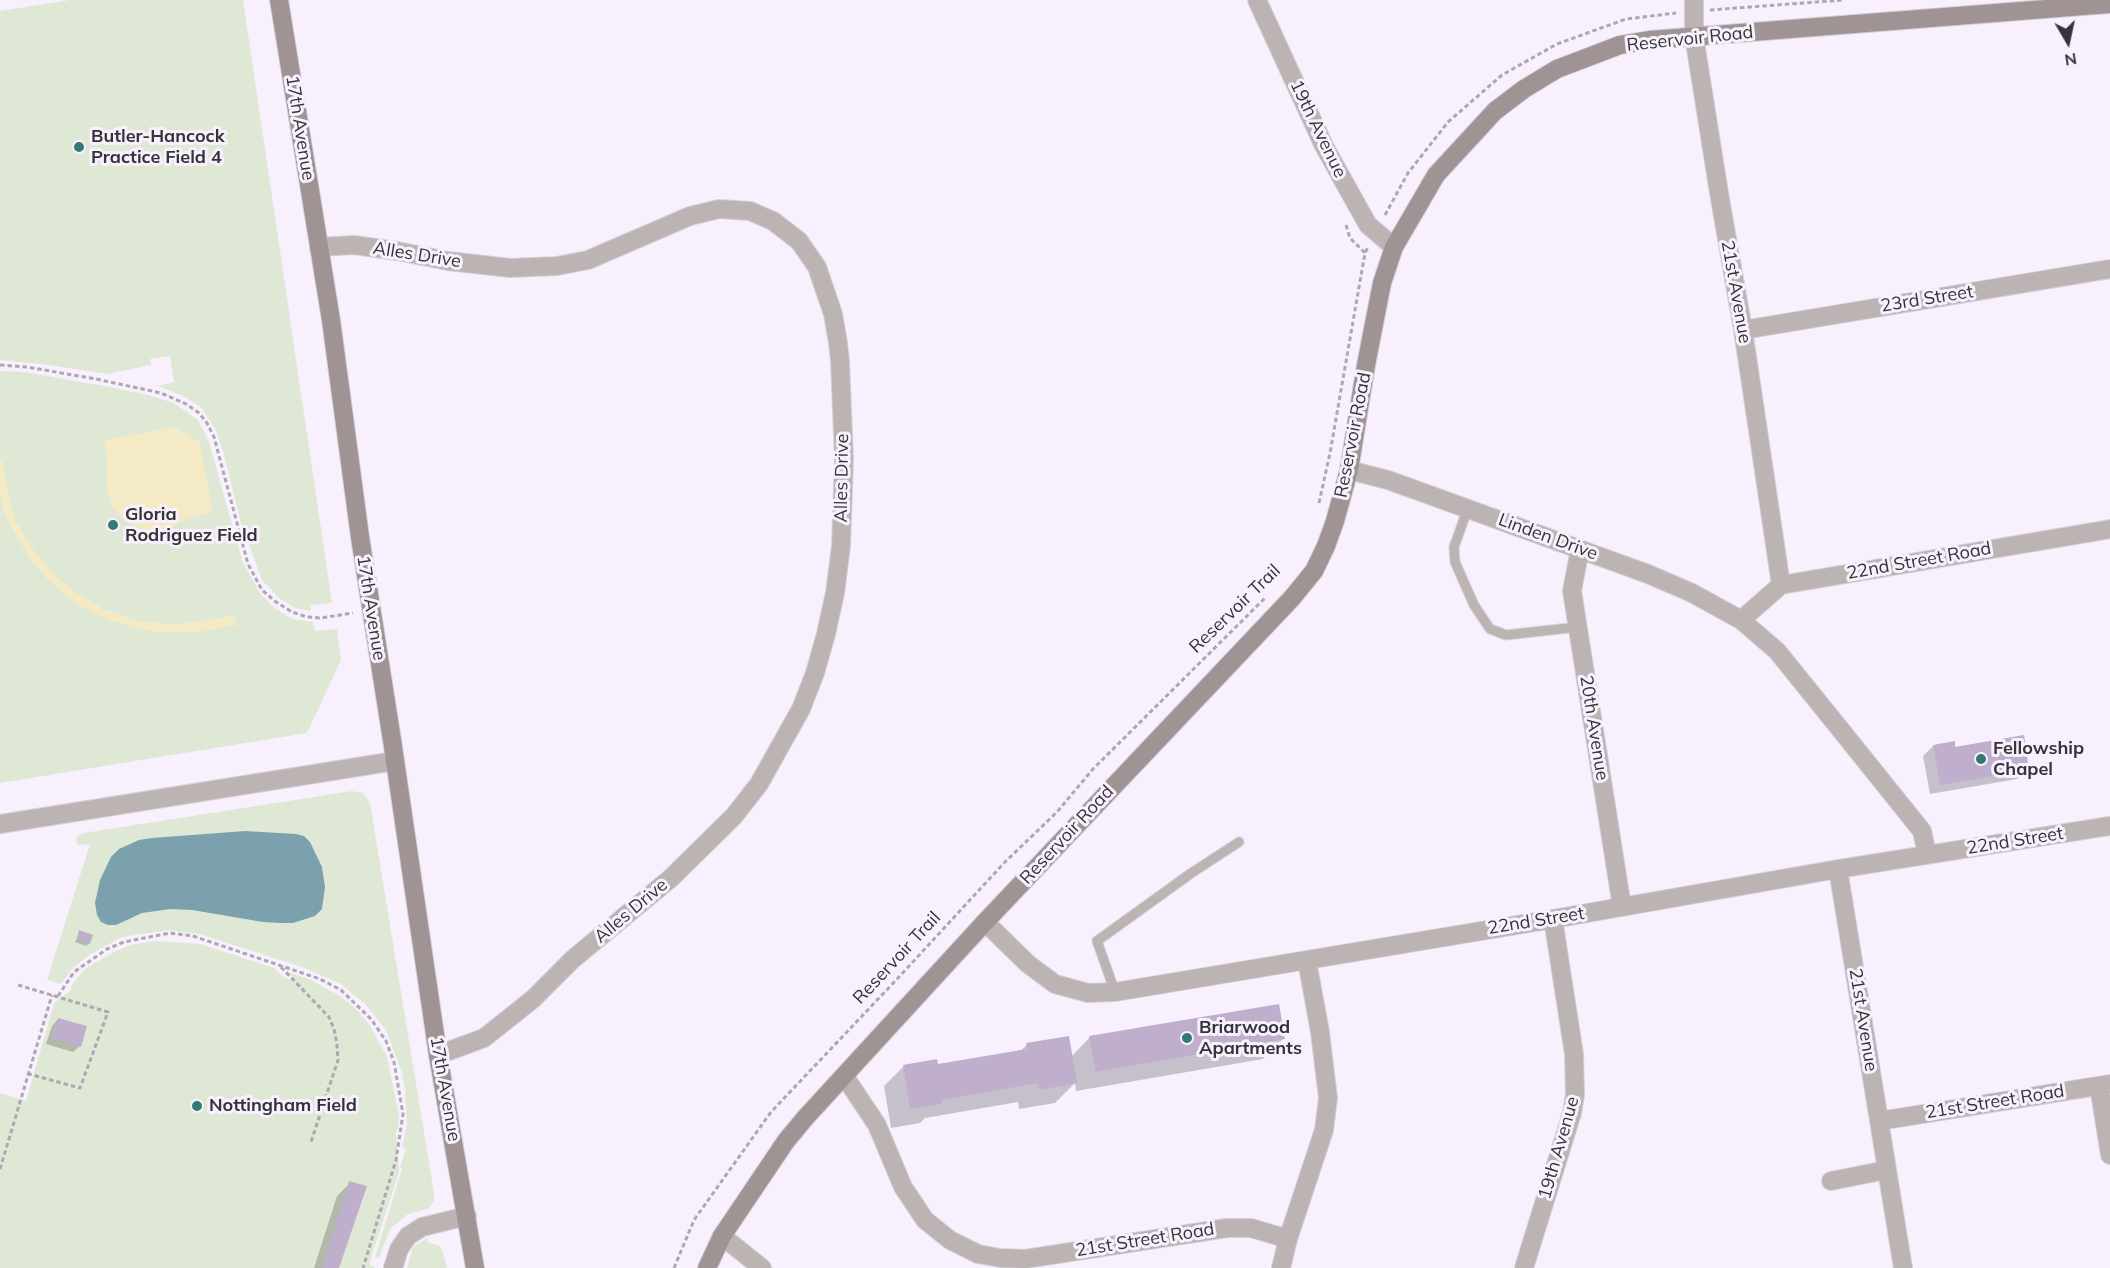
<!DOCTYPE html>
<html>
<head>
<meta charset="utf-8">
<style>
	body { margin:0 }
	#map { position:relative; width:2110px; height:1268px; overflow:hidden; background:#f8f1fd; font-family:Mulish,sans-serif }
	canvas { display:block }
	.north { position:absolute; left:2038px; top:12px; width:60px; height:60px; -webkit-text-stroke:4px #f8f1fd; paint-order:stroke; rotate:171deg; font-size:16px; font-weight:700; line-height:24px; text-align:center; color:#353238 }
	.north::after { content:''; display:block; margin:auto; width:21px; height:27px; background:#353238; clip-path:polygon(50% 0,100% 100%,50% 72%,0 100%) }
</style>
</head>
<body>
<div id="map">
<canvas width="2110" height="1268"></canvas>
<div class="north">N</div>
</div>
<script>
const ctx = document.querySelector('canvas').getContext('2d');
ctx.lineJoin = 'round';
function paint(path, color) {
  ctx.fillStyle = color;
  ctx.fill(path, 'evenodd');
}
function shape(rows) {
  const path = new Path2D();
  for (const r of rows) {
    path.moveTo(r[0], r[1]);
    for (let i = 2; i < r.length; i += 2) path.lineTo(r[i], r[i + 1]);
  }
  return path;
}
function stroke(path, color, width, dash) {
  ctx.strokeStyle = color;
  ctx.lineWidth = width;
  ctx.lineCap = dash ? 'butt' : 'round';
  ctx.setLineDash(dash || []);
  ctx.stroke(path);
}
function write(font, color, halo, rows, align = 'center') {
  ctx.font = font + ' Mulish,sans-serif';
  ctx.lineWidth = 6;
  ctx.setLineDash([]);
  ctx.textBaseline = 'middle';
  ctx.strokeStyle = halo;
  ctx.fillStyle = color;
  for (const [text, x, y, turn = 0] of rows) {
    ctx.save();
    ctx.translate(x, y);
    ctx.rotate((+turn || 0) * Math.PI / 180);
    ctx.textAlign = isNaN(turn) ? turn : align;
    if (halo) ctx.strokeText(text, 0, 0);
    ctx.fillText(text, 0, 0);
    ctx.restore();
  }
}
paint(shape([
	[70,0,243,0,332,603,310,605,311,611,295,608,279,598,262,580,241,523,223,451,215,429,201,407,185,397,158,386,174,382,170,356,150,359,151,365,108,374,49,365,0,360,0,11],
	[0,371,24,372,110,387,148,395,174,403,198,420,209,442,242,560,259,592,272,606,292,619,313,622,315,631,337,629,341,660,307,733,0,783],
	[352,791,363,793,370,803,434,1193,434,1201,428,1209,408,1214,390,1229,379,1258,375,1257,402,1169,400,1167,406,1149,402,1146,407,1126,405,1091,402,1073,386,1030,366,1005,341,984,302,967,199,934,170,930,122,937,89,955,73,968,61,984,47,980,90,844,77,845,76,837,84,833],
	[154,941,200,944,274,968,283,977,296,982,288,972,311,980,340,996,355,1008,369,1024,387,1057,399,1115,398,1128,396,1132,399,1172,369,1264,376,1268,0,1268,0,1093,26,1101,54,1003,72,989,70,988,77,978,86,968,116,951,130,945],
	[427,1238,428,1243,438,1245,442,1249,447,1268,407,1268,413,1247]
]), '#dee8d4');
paint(shape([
	[174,427,199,441,213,512,190,518,168,529,157,532,143,530,126,521,112,507,107,491,107,458,104,440],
	[2,459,9,499,16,522,35,552,54,575,75,592,104,609,138,621,170,624,196,622,235,615,237,625,205,631,172,633,143,630,112,621,86,609,63,594,45,577,29,558,4,513,0,494,0,460]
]), '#f4eac5');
paint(shape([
	[245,831,296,834,304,836,310,842,322,867,325,887,322,909,315,916,293,923,281,923,263,922,192,910,170,909,142,913,116,925,108,925,101,922,97,915,95,903,100,880,111,857,119,849,139,840,152,838]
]), '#7ba1af');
paint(shape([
	[1933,746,1954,748,2027,770,2017,779,1930,794,1923,756],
	[80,932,89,943,86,946,75,942],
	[58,1019,80,1046,73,1052,46,1044,52,1026],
	[1090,1037,1283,1039,1263,1059,1076,1091,1075,1083,1055,1103,1019,1109,1018,1102,925,1118,920,1123,891,1128,884,1086,903,1067,937,1066,1019,1052,1027,1045,1071,1057],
	[350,1183,338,1268,314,1268,337,1196]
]), '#0003');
paint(shape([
	[2024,735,2029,770,1940,785,1933,745,1955,741,1955,747],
	[79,930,93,935,90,944,77,939],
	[1279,1004,1285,1039,1096,1072,1089,1036],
	[58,1018,87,1026,81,1047,51,1038],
	[1069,1036,1077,1083,1039,1090,1038,1083,941,1100,942,1104,910,1109,903,1065,937,1059,938,1064,1027,1049,1026,1043],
	[349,1181,367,1186,339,1268,322,1268]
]), '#bfaecc');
const lane = shape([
	[1468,508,1454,547,1455,562,1474,605,1490,629,1506,635,1578,627],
	[1115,992,1097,941,1190,874,1239,842]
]);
const street = shape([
	[1257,0,1324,146,1368,225,1394,247],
	[1694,0,1694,36,1719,193,1743,330,1781,585],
	[319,247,354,245,397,251,448,261,510,268,557,266,588,260,690,216,719,209,750,211,773,221,799,241,817,267,833,314,838,343,840,361,844,459,841,546,835,593,826,634,815,673,801,709,759,784,734,816,671,878,573,959,533,999,484,1038,438,1055],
	[1743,330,2110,269],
	[1349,470,1388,480,1648,574,1692,593,1741,620,1777,651,1836,724,1922,831,1927,854],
	[1580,549,1572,591,1622,907],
	[1741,620,1781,585,2110,529],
	[0,824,395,761],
	[1838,869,1903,1268],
	[985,922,1028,964,1055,984,1088,993,1115,992,1553,919,1838,869,2110,826],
	[845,1077,877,1125,903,1187,925,1220,950,1240,978,1254,1000,1258,1025,1259,1227,1228,1251,1228,1288,1239],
	[2099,1086,2110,1155],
	[1879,1121,2110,1084],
	[1831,1181,1886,1170],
	[722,1236,762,1268],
	[393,1268,399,1249,408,1236,422,1227,467,1216],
	[1281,1268,1288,1239,1324,1130,1328,1098,1320,1032,1307,961],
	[1524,1268,1572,1113,1575,1095,1574,1054,1553,919]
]);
const secondary = shape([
	[279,0,331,320,360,537,392,740,438,1055,475,1268],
	[707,1268,722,1236,786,1141,806,1117,985,922,1292,598,1314,571,1326,546,1335,521,1349,470,1366,365,1382,283,1394,247,1436,175,1495,111,1524,89,1557,69,1620,45,1650,40,2110,4]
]);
stroke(lane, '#d5cfda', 11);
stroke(street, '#d5cfda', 20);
stroke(secondary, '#d5cfda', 20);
stroke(shape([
	[1710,10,1843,0],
	[1385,215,1408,173,1448,122,1502,75,1557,44,1626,19,1676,13],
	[1346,225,1350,238,1365,253],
	[0,365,27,367,96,379,161,393,186,404,199,413,207,423,214,437,248,564,262,590,276,602,292,612,307,617,321,618,353,613],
	[1319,503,1330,453,1365,253,1368,247],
	[281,967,329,1017,334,1029,337,1045,338,1060,311,1142],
	[18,985,108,1012,80,1088,29,1074],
	[58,996,74,972,107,949,124,942,170,933,193,936,320,979,341,990,371,1019,386,1041,394,1062,403,1114,396,1160,363,1268],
	[0,1169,52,995],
	[674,1268,694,1220,771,1112,899,977,1004,863,1057,812,1093,769,1266,597]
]), '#aca7b0', 3, [4.5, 3]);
stroke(lane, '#bcb3b3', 9);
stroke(street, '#bcb3b3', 18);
stroke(secondary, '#a09393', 18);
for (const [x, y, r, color] of [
	[79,147,6,"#327a75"],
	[113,525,6,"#327a75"],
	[1981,759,6,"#327a75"],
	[1187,1038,6,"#327a75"],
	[197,1106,6,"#327a75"]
]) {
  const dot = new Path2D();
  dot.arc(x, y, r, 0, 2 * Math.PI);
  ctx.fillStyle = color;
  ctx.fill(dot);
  stroke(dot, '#f8f1fd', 2);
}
write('18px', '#353238', '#f8f1fd', [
	["Reservoir Road",1690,39,-6],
	["17th Avenue",300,128,81],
	["19th Avenue",1318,129,64],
	["Alles Drive",417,255,9],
	["21st Avenue",1736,292,80],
	["23rd Street",1927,299,-9],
	["Reservoir Road",1353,435,-79],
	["Alles Drive",842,478,-89],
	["Linden Drive",1548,537,20],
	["22nd Street Road",1919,561,-10],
	["17th Avenue",371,608,81],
	["Reservoir Trail",1235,609,-44],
	["20th Avenue",1594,728,81],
	["Reservoir Road",1067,835,-47],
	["22nd Street",2015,841,-9],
	["Alles Drive",631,911,-40],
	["22nd Street",1536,921,-9],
	["Reservoir Trail",897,958,-47],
	["21st Avenue",1863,1020,81],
	["17th Avenue",445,1089,80],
	["21st Street Road",1995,1102,-9],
	["19th Avenue",1559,1148,-74],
	["21st Street Road",1145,1240,-9]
]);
write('bold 18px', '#353238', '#f8f1fd', [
	["Butler-Hancock",91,137],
	["Practice Field 4",91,158],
	["Gloria",125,515],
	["Rodriguez Field",125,536],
	["Fellowship",1993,749],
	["Chapel",1993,770],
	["Briarwood",1199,1028],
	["Apartments",1199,1049],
	["Nottingham Field",209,1106]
], 'left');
</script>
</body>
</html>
